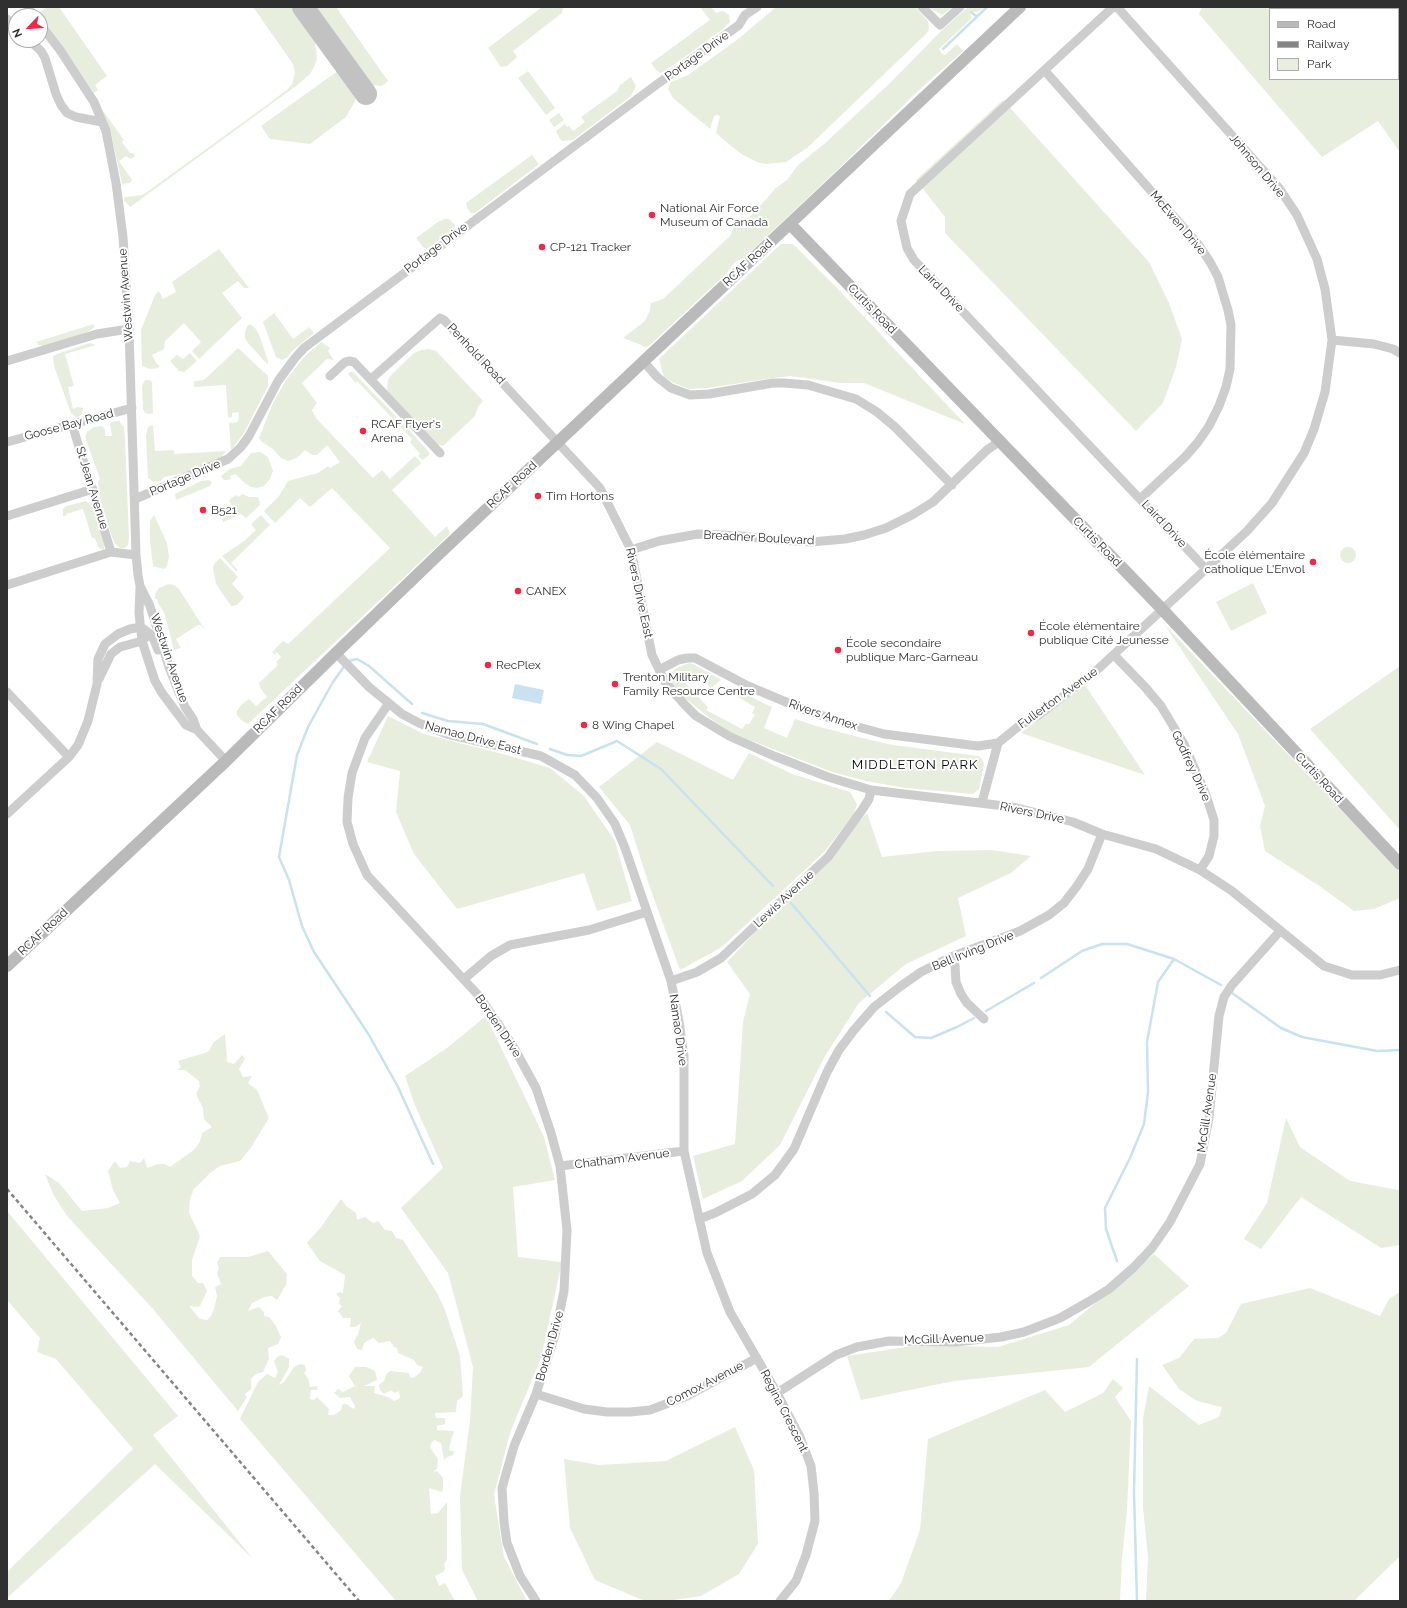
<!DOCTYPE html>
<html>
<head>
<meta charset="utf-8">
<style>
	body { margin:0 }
	#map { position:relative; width:1407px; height:1608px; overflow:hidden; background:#fff; font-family:Raleway,sans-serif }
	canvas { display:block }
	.frame { position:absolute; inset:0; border:8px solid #303030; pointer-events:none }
	.legend { position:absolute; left:1269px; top:8px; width:130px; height:72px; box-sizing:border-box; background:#fff; border:1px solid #acacac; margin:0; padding:5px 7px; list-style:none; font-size:12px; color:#303030 }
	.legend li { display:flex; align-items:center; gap:8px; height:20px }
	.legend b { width:20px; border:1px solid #acacac }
	.north { position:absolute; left:8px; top:8px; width:40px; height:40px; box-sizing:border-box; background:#fff; border:1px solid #acacac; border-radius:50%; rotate:245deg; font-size:11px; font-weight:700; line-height:16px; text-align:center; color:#303030 }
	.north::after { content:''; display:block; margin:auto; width:14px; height:18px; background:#f22744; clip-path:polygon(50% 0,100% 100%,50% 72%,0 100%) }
</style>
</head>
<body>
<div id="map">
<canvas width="1407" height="1608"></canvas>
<div class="frame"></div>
<ul class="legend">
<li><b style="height:5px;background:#bababa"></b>Road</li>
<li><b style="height:5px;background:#858585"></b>Railway</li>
<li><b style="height:11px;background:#e7eedd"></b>Park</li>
</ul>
<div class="north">N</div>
</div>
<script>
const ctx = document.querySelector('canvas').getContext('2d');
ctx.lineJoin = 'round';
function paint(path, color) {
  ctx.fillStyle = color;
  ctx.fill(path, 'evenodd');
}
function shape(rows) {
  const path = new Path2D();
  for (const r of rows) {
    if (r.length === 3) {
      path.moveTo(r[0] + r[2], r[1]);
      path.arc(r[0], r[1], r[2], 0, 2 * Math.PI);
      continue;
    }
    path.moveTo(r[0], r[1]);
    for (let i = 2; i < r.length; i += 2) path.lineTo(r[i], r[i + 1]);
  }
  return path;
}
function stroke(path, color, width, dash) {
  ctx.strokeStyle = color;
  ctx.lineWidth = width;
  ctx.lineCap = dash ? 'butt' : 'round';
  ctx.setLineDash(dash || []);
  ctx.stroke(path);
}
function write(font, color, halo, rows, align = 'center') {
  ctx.font = font + ' Raleway,sans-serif';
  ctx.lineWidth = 4;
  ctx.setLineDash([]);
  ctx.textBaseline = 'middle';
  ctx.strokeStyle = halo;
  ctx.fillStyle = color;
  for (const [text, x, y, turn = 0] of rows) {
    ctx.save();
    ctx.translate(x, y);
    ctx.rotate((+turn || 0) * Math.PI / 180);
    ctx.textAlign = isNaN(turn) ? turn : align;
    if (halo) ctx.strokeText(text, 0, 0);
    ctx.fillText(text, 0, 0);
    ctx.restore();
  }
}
paint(shape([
	[47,7,59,7,107,76,95,85,98,90,94,93,74,63,38,14],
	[253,7,293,7,312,33,315,41,317,58,314,67,310,74,296,86,130,207,124,200,125,197,142,195,147,192,267,105,288,89,292,84,295,73,293,64],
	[312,7,336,7,388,81,382,86,368,85],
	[542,7,563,7,562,13,513,51,517,57,507,66,501,67,488,48],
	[700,7,711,7,716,13,722,11,725,12,729,15,730,22,722,30,664,72,660,73,656,70,651,63,710,20],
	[776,7,915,7,928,21,929,29,926,34,807,148,786,162,766,164,757,162,743,155,731,146,716,133,720,116,717,115,714,116,710,129,673,98,668,89,671,82,688,75,737,40],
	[928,7,943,8,953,7,942,15],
	[968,7,985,7,977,12,973,12,970,14,972,18,939,49,942,54,945,55,957,44,963,51,919,90,835,172,745,257,734,263,727,273,649,346,645,347,639,344,623,338,645,321,650,310,651,303,663,299,730,236,737,219,743,217,745,219,751,216,776,188,787,180,798,165,824,144,889,84,942,30],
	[1202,7,1400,7,1400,152,1378,121,1322,157,1199,14],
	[1270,9,1398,9,1398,79,1270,79],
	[339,70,356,95,355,101,346,117,310,144,270,139,261,126],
	[528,71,555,108,546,115,518,78],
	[631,77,636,86,631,96,573,140,562,141,560,139,556,131,565,124,567,127,569,126,573,131,585,122,581,117,617,91,620,85],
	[1003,100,1149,262,1169,303,1182,339,1176,367,1163,403,1136,431,945,233,945,217,916,180],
	[101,108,124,140,122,142,130,153,133,153,135,156,131,159,126,156,119,161,132,180,130,183,122,184,111,133],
	[559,113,564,120,554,127,549,120],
	[532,155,538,163,538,165,475,213,471,213,467,208,466,203],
	[445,219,449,219,455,225,454,229,427,249,423,247,416,238,438,222],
	[781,244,793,244,837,288,965,424,864,383,841,383,791,376,773,378,708,388,689,389,674,383,664,377,659,359,664,354],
	[219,249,249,288,244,288,238,281,222,293,242,318,199,359,192,351,201,342,184,323,165,341,164,349,152,355,156,363,160,366,158,368,150,369,142,366,141,330,155,295,159,291,163,299,176,292,172,282],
	[274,313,293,339,309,327,314,333,291,352,288,357,282,360,276,357,263,322],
	[94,324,94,327,88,332,71,338,44,346,39,345,36,342],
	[250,324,256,329,260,337,268,361,268,365,248,343,245,338,245,333,247,326],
	[321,342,330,348,328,351,334,360,327,359,302,383,317,403,312,410,316,418,373,478,382,470,390,479,415,456,421,463,392,490,435,537,447,526,450,534,248,724,241,720,237,715,237,711,241,705,249,699,256,706,267,697,261,689,259,683,278,665,276,662,281,657,277,652,275,655,272,652,283,641,288,644,390,548,332,488,310,507,300,498,275,523,264,511,279,496,288,481,318,473,328,466,330,468,340,462,327,445,317,455,312,455,305,450,297,458,288,461,281,458,273,449,262,442,259,438,273,403,286,380,303,358],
	[90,343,96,345,65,354,74,386,68,387,73,409,78,407,83,408,82,414,77,418,71,413,54,366,53,356,57,354],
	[238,348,268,376,268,386,244,433,231,450,229,423,238,422,239,412,232,413,232,417,228,417,226,385,194,387,194,381,204,380],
	[429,349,436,351,439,354,483,401,478,407,475,416,443,446,437,444,387,392,388,380,391,375,414,353,421,350],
	[190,353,197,361,184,372,179,371,170,361,177,355,183,359],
	[350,372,353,372,409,430,429,452,429,455,423,460,418,456,420,454,410,442,412,439,357,381,356,383,348,374],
	[145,380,150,380,152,382,153,413,150,414,145,413,143,409,142,386],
	[116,421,119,421,124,427,125,438,129,538,128,545,125,548,120,548,115,544,112,537,100,500,98,482,100,479,85,437,87,432,94,427,102,426,105,429,105,436,112,436,110,423],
	[153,425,155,451,174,450,174,454,226,451,220,459,194,471,164,477,161,481,154,482,148,478,146,436,148,427],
	[260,452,268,457,273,471,270,479,264,486,257,488,251,487,246,484,235,474,230,476,231,479,227,480,224,480,221,476,230,469,241,466,251,453],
	[209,480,212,482,210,486,176,500,175,494,201,481],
	[243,494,249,497,258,497,260,504,259,506,246,518,241,514,223,522,222,517,234,511,229,500,231,499,231,498,237,495,238,497],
	[86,501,93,507,104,545,104,550,99,548,95,538,92,538,83,509,66,514,66,516,63,516,63,509,66,506],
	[154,515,167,543,169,557,167,566,164,569,153,566,150,542,150,521],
	[261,515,270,525,231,563,238,570,236,571,222,556,244,541,256,530,251,524],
	[1348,555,8],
	[220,558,238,577,232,584,244,597,237,605,231,606,216,584,213,568,214,564],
	[1253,583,1267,613,1231,631,1216,602],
	[169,584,174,585,179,589,205,630,200,625,198,625,176,639,181,648,174,650,164,612,157,602,158,600,155,598,155,594,159,588],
	[1164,624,1400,872,1400,898,1374,909,1354,911,1321,887,1265,851,1260,826,1265,806,1238,734],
	[689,663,693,664,721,680,711,688,696,673,686,684,706,705,708,708,706,710,742,729,746,724,749,724,755,715,752,713,755,707,733,694,736,690,772,707,764,728,787,738,795,719,816,726,862,738,893,745,978,756,982,759,984,764,979,789,973,794,905,788,866,781,832,772,747,739,729,731,711,719,685,698,674,686,671,681,671,673,677,668],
	[1400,666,1400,830,1310,729],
	[1085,685,1145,775,1021,733],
	[388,716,424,734,503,754,550,768,584,796,615,841,632,901,597,911,584,873,457,909,414,854,396,812,400,771,367,762],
	[657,742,733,780,749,753,792,774,850,792,857,804,854,814,825,851,722,947,680,970,649,885,630,825,599,787],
	[867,813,882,857,937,851,992,850,1031,856,1011,873,958,898,966,936,906,964,859,1003,825,1056,780,1145,742,1181,703,1199,693,1156,735,1144,743,1022,750,994,727,962],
	[486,1016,544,1137,555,1180,513,1187,518,1257,562,1262,541,1358,510,1433,494,1495,504,1557,527,1601,478,1601,462,1570,460,1496,470,1421,473,1367,448,1273,401,1208,443,1168,414,1103,405,1076,447,1048],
	[225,1034,227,1062,234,1064,242,1055,245,1059,239,1069,243,1077,252,1076,248,1083,257,1090,269,1118,250,1149,240,1161,220,1166,210,1173,194,1189,190,1199,189,1213,200,1236,192,1260,192,1276,198,1283,203,1283,207,1291,200,1306,197,1307,189,1306,200,1319,207,1320,211,1316,214,1309,217,1296,215,1287,221,1284,217,1273,219,1268,217,1263,220,1257,248,1257,268,1251,287,1274,286,1285,277,1300,272,1296,265,1297,252,1303,248,1311,259,1307,264,1312,264,1316,269,1317,276,1326,281,1337,278,1344,268,1348,269,1359,263,1372,256,1374,251,1379,251,1389,245,1394,247,1397,238,1411,153,1309,67,1216,53,1194,45,1174,59,1183,82,1211,108,1208,120,1203,113,1190,108,1171,115,1161,120,1168,127,1167,130,1161,140,1163,144,1158,147,1168,158,1164,165,1164,170,1167,195,1149,200,1141,202,1133,212,1127,204,1119,203,1108,196,1094,200,1086,199,1081,185,1070,177,1070,181,1067,178,1061,208,1052,214,1042],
	[1286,1118,1300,1147,1350,1181,1398,1190,1400,1189,1400,1245,1381,1248,1301,1197,1261,1249,1244,1239,1267,1203],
	[341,1199,346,1206,356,1213,357,1220,365,1217,373,1223,378,1221,385,1230,392,1231,396,1238,403,1240,437,1293,445,1310,460,1356,463,1396,457,1401,456,1412,435,1413,436,1418,445,1418,445,1424,437,1426,437,1430,454,1431,449,1447,450,1451,454,1451,453,1455,447,1457,444,1460,441,1443,435,1440,432,1442,430,1447,438,1459,437,1469,433,1472,437,1471,443,1478,443,1488,442,1492,429,1488,431,1514,438,1513,447,1502,447,1560,444,1564,445,1569,443,1572,435,1576,439,1586,445,1583,455,1601,396,1601,240,1419,258,1382,267,1374,275,1378,278,1372,274,1361,277,1357,282,1355,289,1359,289,1367,279,1385,284,1382,294,1367,300,1364,305,1365,306,1370,304,1373,308,1378,310,1387,318,1386,317,1390,311,1390,310,1399,314,1400,317,1397,329,1409,328,1415,334,1415,341,1410,343,1404,346,1404,354,1409,355,1406,350,1397,340,1398,334,1393,338,1389,343,1392,355,1386,349,1376,355,1367,366,1367,375,1371,377,1380,364,1386,375,1386,374,1393,388,1397,394,1401,400,1398,399,1391,394,1393,391,1390,384,1394,380,1390,379,1385,384,1381,387,1373,391,1371,409,1373,410,1377,413,1378,420,1373,423,1367,417,1365,414,1360,398,1353,397,1348,394,1347,390,1341,379,1343,373,1338,364,1343,362,1350,357,1349,354,1342,356,1337,358,1335,361,1323,355,1327,350,1327,351,1318,343,1318,338,1311,342,1306,339,1304,340,1298,336,1294,339,1292,343,1293,345,1275,320,1261,307,1243,321,1227],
	[7,1211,178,1416,153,1435,253,1559,155,1464,7,1598,7,1572,133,1449,56,1359,37,1352,40,1338,7,1300],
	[1154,1254,1189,1286,1089,1367,954,1381,861,1400,847,1356,918,1345,998,1347,1069,1325],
	[1310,1288,1380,1316,1389,1299,1400,1292,1400,1556,1354,1601,1146,1601,1148,1557,1143,1508,1143,1418,1149,1386,1199,1425,1219,1417,1222,1407,1197,1401,1179,1389,1162,1365,1179,1358,1194,1339,1218,1338,1226,1333,1241,1304],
	[1113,1379,1123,1388,1115,1397,1131,1421,1127,1510,1122,1558,1120,1601,889,1601,901,1583,920,1530,928,1439,1045,1390,1065,1412,1103,1393],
	[735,1427,754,1470,758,1544,739,1574,701,1596,667,1601,645,1601,595,1580,570,1528,564,1459,599,1465,666,1461]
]), '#e7eedd');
paint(shape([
	[515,684,544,690,541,704,512,698]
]), '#c8e2ef');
stroke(shape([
	[971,12,976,16],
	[943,49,987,7],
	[412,704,369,666,357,659,348,661,333,682,324,698,308,727,297,755,279,857,289,880,302,926,314,952,369,1035,398,1087,433,1164],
	[422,713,448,721,483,724,537,744],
	[550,749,567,755,581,756,617,741,661,769,773,886],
	[791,903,870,996],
	[1041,978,1082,951,1102,944,1127,944,1174,959,1221,985],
	[1232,993,1281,1028,1302,1037,1377,1051,1400,1050],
	[986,1011,1034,983],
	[886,1012,915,1037,931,1038,957,1027,974,1018],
	[1117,1261,1106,1229,1105,1208,1130,1158,1144,1124,1148,1092,1147,1042,1158,982,1174,959],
	[1137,1359,1134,1492,1137,1601]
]), '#c8e2ef', 2.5);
stroke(shape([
	[303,7,366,94]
]), '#c2c2c2', 22);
stroke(shape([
	[28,7,34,16],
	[922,7,940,25,960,7],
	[1113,7,910,194,901,221,907,248,914,260,1206,569],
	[7,19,16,27],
	[40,24,60,50,94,102,106,131,116,183,123,237,129,329,136,555,138,575,140,586,150,606,169,667,180,695,185,707,193,719,197,730],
	[29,40,41,51,45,58,56,94,61,105,67,113,76,117,102,122],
	[1045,71,1198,244,1210,262,1218,277,1228,310,1231,325,1230,369,1226,387,1219,406,1209,426,1198,442,1186,456,1141,498],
	[1332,340,1374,344,1393,349,1400,353],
	[7,361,97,334,129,329],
	[644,362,657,377,671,388,690,395,709,394,773,383,784,383,808,385,856,399,877,412,895,427,952,485],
	[330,376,345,362,349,361,354,362,440,453],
	[371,379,440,318,444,320,600,488,631,550,652,655,665,682,685,705,696,716,729,736,774,756,828,777,871,790,1013,807,1073,822,1102,834,1156,849,1200,870,1232,891,1324,966,1352,975,1380,975,1400,970],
	[72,424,111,552],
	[7,442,132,408],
	[135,499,228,459,241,447,249,436,278,381,295,358,304,348,652,88,739,25,745,15,757,7],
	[7,516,93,489],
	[631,550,659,541,698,534,742,536,766,539,811,542,845,539,864,535,886,528,912,515,933,502,987,450,1000,441],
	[7,585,111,552,136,555],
	[140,588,139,613,142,641,155,681,162,693,186,725,197,730,226,761],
	[336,653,369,687,402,714,419,723,447,734,541,756,575,775,597,798,615,824,625,848,671,981,679,1021,684,1056,684,1151,707,1253,730,1312,777,1393,800,1437,811,1466,814,1493,815,1521,806,1555,796,1581,780,1601],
	[1114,655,1145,687,1161,706,1184,744,1206,795,1214,820,1214,836,1209,856,1200,870],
	[659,670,678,660,687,658,695,658,748,686,805,710,851,725,884,734,923,739,978,746,998,743],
	[99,679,111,654,120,647,142,641,146,637],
	[7,692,69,757],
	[389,703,365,738,352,773,348,798,347,822,353,844,367,875,479,996,513,1046,536,1088,551,1133,560,1166,567,1230,564,1291,555,1335,536,1394,514,1446,502,1488,504,1522,507,1543,520,1576,536,1601],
	[982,802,998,743,1019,726,1040,714,1097,670,1247,531,1272,503,1304,453,1314,429,1325,392,1332,340,1325,289,1317,259,1297,215,1279,188,1117,7],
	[7,814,69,757,78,745,88,721,97,684,98,659,105,644,118,634,130,629,141,627,149,633,154,640,158,650],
	[951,957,955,965,956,982,961,994,967,1003,984,1019],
	[464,979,491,956,510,945,589,930,647,912],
	[671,981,697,972,721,958,828,857,862,810,869,799,871,790],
	[560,1166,684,1151],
	[699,1219,715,1213,752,1194,775,1175,794,1149,827,1072,839,1050,854,1030,874,1007,901,986,921,972,951,957,1020,931,1049,915,1064,903,1077,886,1088,869,1102,834],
	[777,1393,836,1355,857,1347,889,1341,956,1342,1001,1337,1024,1332,1060,1318,1088,1302,1109,1289,1133,1268,1152,1248,1170,1222,1200,1164,1209,1118,1219,1016,1224,997,1232,985,1280,931],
	[536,1394,584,1409,607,1412,630,1412,650,1410,687,1396,757,1358]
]), '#cdcdcd', 9);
stroke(shape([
	[790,224,1162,609,1400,864],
	[7,966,226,761,336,653,441,552,1020,7]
]), '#bababa', 12);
stroke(shape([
	[7,1189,359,1601]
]), '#858585', 2.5, [4, 3]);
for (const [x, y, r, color] of [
	[652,215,4,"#f22744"],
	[542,247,4,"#f22744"],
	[363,431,4,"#f22744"],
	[538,496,4,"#f22744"],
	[203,510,4,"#f22744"],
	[1313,562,4,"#f22744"],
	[518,591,4,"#f22744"],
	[1031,633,4,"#f22744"],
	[838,650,4,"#f22744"],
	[488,665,4,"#f22744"],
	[615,684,4,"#f22744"],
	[584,725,4,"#f22744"]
]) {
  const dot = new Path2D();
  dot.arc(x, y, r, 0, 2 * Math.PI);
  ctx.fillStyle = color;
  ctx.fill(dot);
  stroke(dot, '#fff', 1.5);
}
write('12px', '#303030', '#fff', [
	["Portage Drive",697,56,-36],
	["Johnson Drive",1257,166,50],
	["McEwen Drive",1178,223,50],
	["Portage Drive",436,248,-37],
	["RCAF Road",748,263,-43],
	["Laird Drive",941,289,46],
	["Westwin Avenue",126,295,-94],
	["Curtis Road",872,309,46],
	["Penhold Road",476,354,47],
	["Goose Bay Road",69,425,-15],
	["Portage Drive",185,478,-23],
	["RCAF Road",512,485,-43],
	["St Jean Avenue",92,488,73],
	["Laird Drive",1164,524,47],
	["Breadner Boulevard",759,538,3],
	["Curtis Road",1097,542,46],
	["Rivers Drive East",639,593,78],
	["Westwin Avenue",169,658,71],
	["Fullerton Avenue",1058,698,-36],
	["RCAF Road",278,709,-45],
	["Rivers Annex",823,715,19],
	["Namao Drive East",473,738,15],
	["Godfrey Drive",1191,766,65],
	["Curtis Road",1319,778,47],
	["Rivers Drive",1032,813,12],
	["Lewis Avenue",784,899,-43],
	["RCAF Road",43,932,-43],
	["Bell Irving Drive",973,951,-22],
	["Borden Drive",498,1026,56],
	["Namao Drive",678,1030,82],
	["McGill Avenue",1207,1113,-82],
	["Chatham Avenue",622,1159,-7],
	["McGill Avenue",944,1339,-2],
	["Borden Drive",550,1346,-74],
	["Comox Avenue",705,1384,-27],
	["Regina Crescent",784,1411,63]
]);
write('12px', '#303030', '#fff', [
	["National Air Force",660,208],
	["Museum of Canada",660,222],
	["CP-121 Tracker",550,247],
	["RCAF Flyer's",371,424],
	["Arena",371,438],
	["Tim Hortons",546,496],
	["B521",211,510],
	["École élémentaire",1305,555,"right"],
	["catholique L'Envol",1305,569,"right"],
	["CANEX",526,591],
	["École élémentaire",1039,626],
	["publique Cité Jeunesse",1039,640],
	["École secondaire",846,643],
	["publique Marc-Garneau",846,657],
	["RecPlex",496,665],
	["Trenton Military",623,677],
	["Family Resource Centre",623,691],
	["8 Wing Chapel",592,725]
], 'left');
ctx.letterSpacing = '1px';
write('13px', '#000', '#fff', [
	["MIDDLETON PARK",915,765]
]);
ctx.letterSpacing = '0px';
</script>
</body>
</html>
